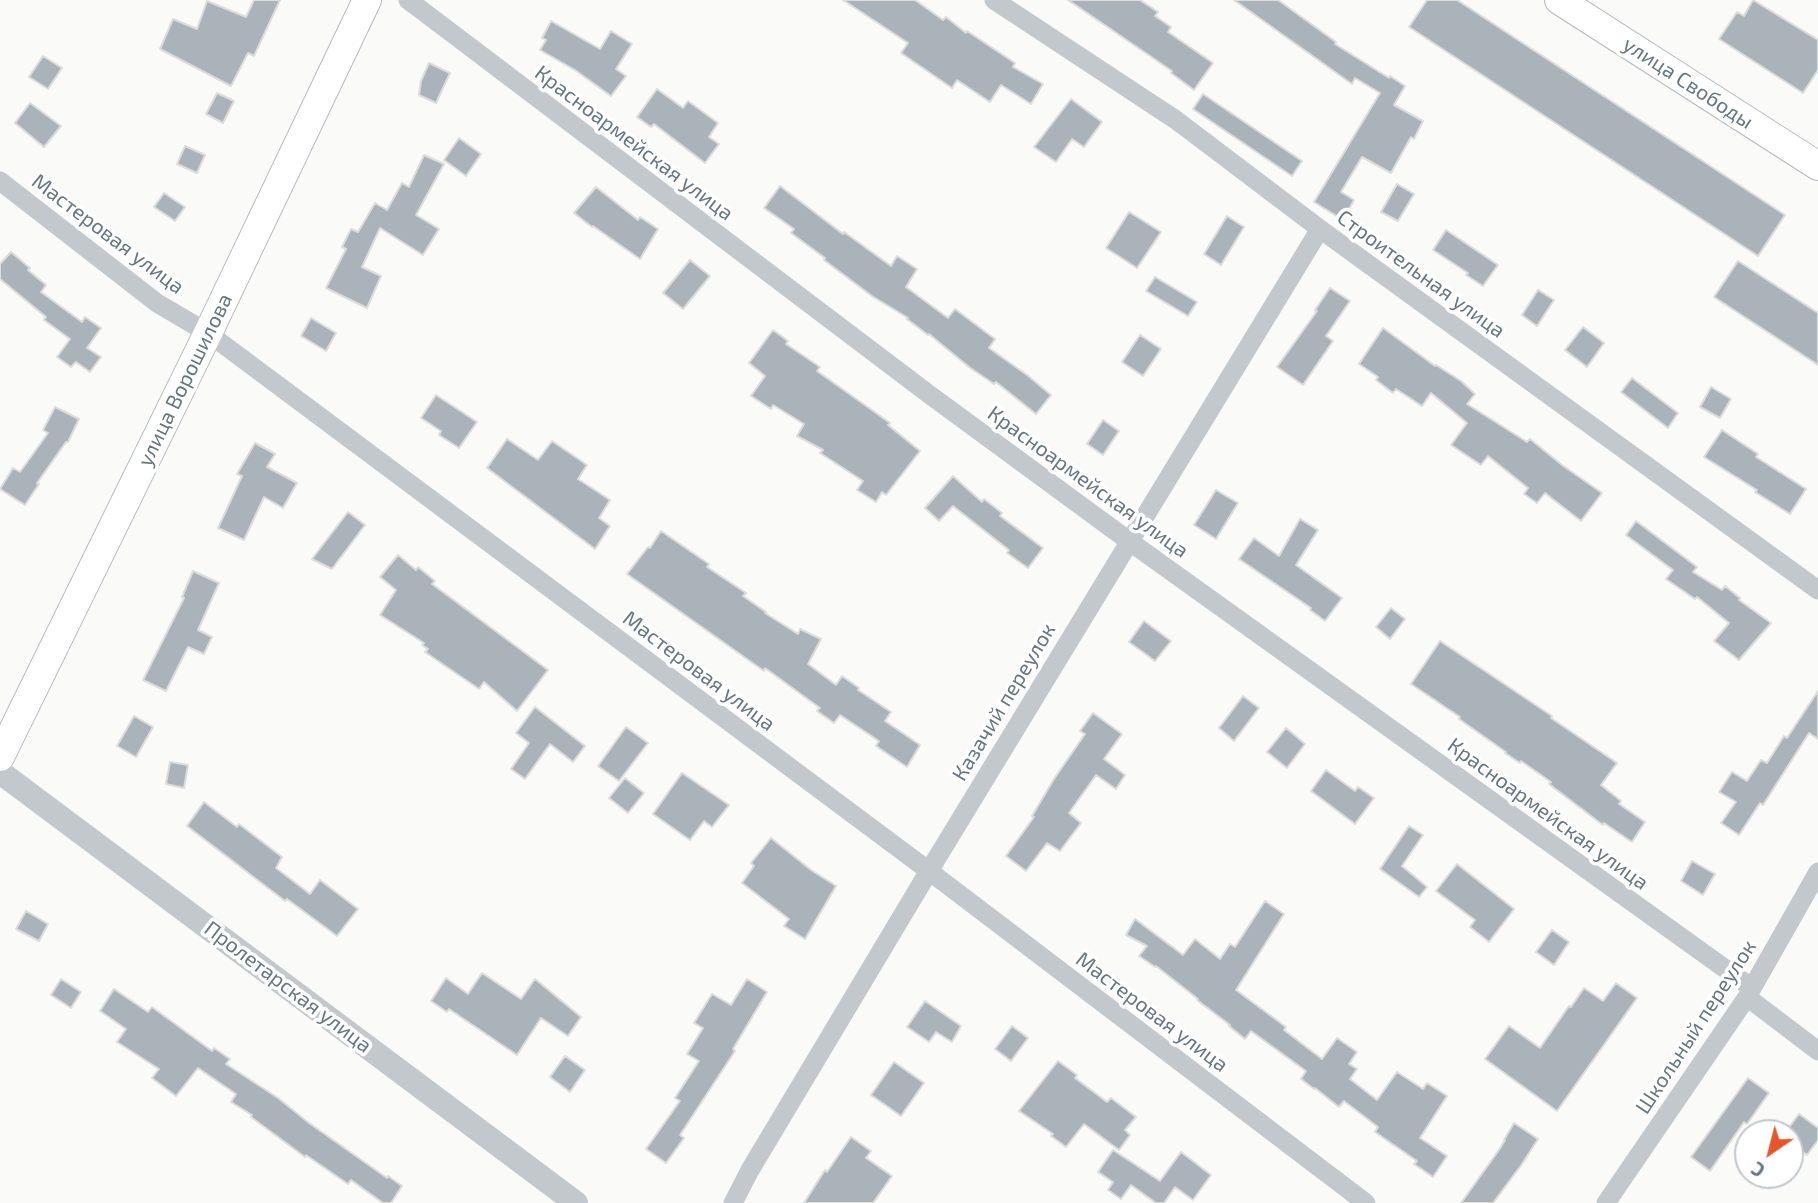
<!DOCTYPE html>
<html>
<head>
<meta charset="utf-8">
<style>
	body { margin:0 }
	#map { position:relative; width:1818px; height:1203px; overflow:hidden; background:#fafaf8; font-family:"Exo 2",sans-serif }
	canvas { display:block }
	.north { position:absolute; left:1734px; top:1119px; width:70px; height:70px; box-sizing:border-box; background:#fff; border:2px solid #c1c8cd; border-radius:50%; rotate:215deg; font-size:19px; font-weight:700; line-height:28px; text-align:center; color:#657683 }
	.north::after { content:''; display:block; margin:auto; width:24px; height:32px; background:#e4572e; clip-path:polygon(50% 0,100% 100%,50% 72%,0 100%) }
</style>
</head>
<body>
<div id="map">
<canvas width="1818" height="1203"></canvas>
<div class="north">С</div>
</div>
<script>
const ctx = document.querySelector('canvas').getContext('2d');
ctx.lineJoin = 'round';
function paint(path, color) {
  ctx.fillStyle = color;
  ctx.fill(path, 'evenodd');
}
function shape(rows) {
  const path = new Path2D();
  for (const r of rows) {
    path.moveTo(r[0], r[1]);
    for (let i = 2; i < r.length; i += 2) path.lineTo(r[i], r[i + 1]);
  }
  return path;
}
function stroke(path, color, width, dash) {
  ctx.strokeStyle = color;
  ctx.lineWidth = width;
  ctx.lineCap = dash ? 'butt' : 'round';
  ctx.setLineDash(dash || []);
  ctx.stroke(path);
}
function write(font, color, halo, rows, align = 'center') {
  ctx.font = font + ' "Exo 2",sans-serif';
  ctx.lineWidth = 7;
  ctx.setLineDash([]);
  ctx.textBaseline = 'middle';
  ctx.strokeStyle = halo;
  ctx.fillStyle = color;
  for (const [text, x, y, turn = 0] of rows) {
    ctx.save();
    ctx.translate(x, y);
    ctx.rotate((+turn || 0) * Math.PI / 180);
    ctx.textAlign = isNaN(turn) ? turn : align;
    if (halo) ctx.strokeText(text, 0, 0);
    ctx.fillText(text, 0, 0);
    ctx.restore();
  }
}
const building = shape([
	[254,0,280,0,254,56,248,53,231,86,160,49,173,19,197,29,207,1,246,17,254,0],
	[843,0,915,0,943,20,946,17,966,33,967,31,1015,63,1013,67,1043,84,1031,104,1001,85,990,102,957,80,952,88,901,53,908,43,843,0],
	[1068,0,1140,0,1158,12,1155,16,1171,27,1168,32,1213,63,1194,90,1171,73,1172,71,1068,0],
	[1234,0,1278,0,1336,42,1335,44,1389,78,1390,76,1405,86,1394,105,1423,121,1414,139,1411,137,1391,173,1362,157,1341,192,1354,200,1343,220,1314,202,1380,93,1355,78,1352,84,1234,0],
	[1427,0,1457,0,1785,215,1758,256,1409,27,1427,0],
	[1753,0,1818,40,1818,70,1803,93,1719,39,1737,12,1744,16,1753,0],
	[551,21,600,49,611,31,632,44,616,69,626,76,611,96,575,70,540,50,546,40,542,38,551,21],
	[43,56,62,68,48,89,29,77,43,56],
	[429,63,450,73,436,103,419,95,421,81,429,63],
	[657,89,683,108,688,101,718,123,709,137,719,144,705,163,654,124,651,127,637,117,657,89],
	[217,93,234,101,223,123,206,114,217,93],
	[1203,94,1302,161,1292,176,1193,109,1203,94],
	[1071,99,1102,122,1084,147,1072,139,1056,162,1034,147,1071,99],
	[30,103,61,126,44,147,15,123,30,103],
	[459,138,481,154,466,176,444,160,459,138],
	[185,146,205,155,197,173,177,164,185,146],
	[424,155,444,164,416,215,439,229,423,255,380,228,362,267,381,276,367,308,326,288,346,249,342,247,351,229,358,232,375,203,387,210,402,183,409,187,424,155],
	[1397,184,1414,194,1398,221,1381,212,1397,184],
	[780,186,843,234,844,232,891,266,897,256,917,269,906,287,948,318,955,309,995,339,989,348,1027,375,1051,395,1036,414,996,382,994,384,969,367,929,334,928,335,907,319,908,318,872,296,824,260,825,258,791,233,794,229,764,208,780,186],
	[596,187,638,220,640,217,658,229,640,259,593,226,592,227,574,213,596,187],
	[164,193,185,207,175,221,154,207,164,193],
	[1129,212,1161,232,1137,268,1106,248,1129,212],
	[1227,216,1244,227,1221,265,1204,254,1227,216],
	[1446,230,1498,265,1483,286,1466,275,1468,273,1433,250,1446,230],
	[11,252,30,268,28,270,46,285,41,292,82,322,85,317,101,328,87,348,101,357,90,372,76,362,71,367,57,357,70,339,44,320,46,317,0,279,0,264,11,252],
	[690,260,710,276,683,309,663,293,690,260],
	[1738,261,1818,313,1818,365,1714,297,1738,261],
	[1155,277,1197,302,1188,316,1146,291,1155,277],
	[1330,288,1350,301,1326,336,1333,341,1303,385,1277,367,1317,311,1315,310,1330,288],
	[1538,290,1554,300,1537,326,1522,315,1538,290],
	[311,318,336,333,326,351,301,336,311,318],
	[1583,327,1604,343,1587,367,1565,350,1583,327],
	[1383,328,1435,366,1436,365,1461,381,1475,394,1467,404,1527,442,1530,439,1562,465,1602,493,1581,521,1545,493,1537,503,1524,494,1528,488,1488,456,1481,465,1451,445,1467,423,1431,393,1422,406,1396,389,1393,393,1376,380,1378,377,1359,364,1383,328],
	[773,330,788,341,786,344,820,367,817,371,890,423,888,425,920,451,886,495,882,492,876,502,857,490,863,481,820,453,823,450,797,436,804,424,773,405,771,409,751,396,765,376,749,363,773,330],
	[1140,335,1161,349,1143,376,1122,362,1140,335],
	[1632,378,1678,413,1668,428,1621,392,1632,378],
	[1711,387,1731,399,1720,418,1700,407,1711,387],
	[436,395,477,422,459,448,439,435,441,431,421,418,436,395],
	[55,407,79,419,68,442,66,442,37,483,39,484,25,505,0,489,13,468,20,472,48,433,43,430,55,407],
	[1103,420,1119,431,1103,455,1087,444,1103,420],
	[1722,430,1758,454,1756,457,1806,489,1790,514,1755,492,1757,490,1704,457,1722,430],
	[507,439,538,460,552,441,587,465,578,479,610,500,599,518,610,526,595,549,487,468,507,439],
	[255,443,275,454,267,467,297,483,283,508,264,497,244,540,218,528,242,476,237,474,255,443],
	[953,476,982,502,984,499,1002,513,1000,516,1043,548,1028,568,1007,553,1009,550,953,506,939,521,925,508,953,476],
	[1216,490,1238,503,1216,539,1194,525,1216,490],
	[348,512,365,525,332,569,312,559,348,512],
	[1300,519,1318,530,1296,565,1342,598,1325,621,1310,610,1311,608,1239,559,1254,538,1279,556,1300,519],
	[1636,521,1697,567,1693,572,1722,590,1725,586,1740,598,1739,600,1771,623,1739,660,1714,641,1729,623,1697,597,1695,599,1666,579,1673,570,1626,535,1636,521],
	[661,531,709,564,707,567,746,593,743,596,766,612,765,613,798,634,800,629,821,639,808,664,836,685,842,676,859,688,858,690,891,712,885,721,920,745,907,767,876,746,879,741,840,715,834,723,817,711,820,708,765,668,764,671,627,574,648,547,650,548,661,531],
	[398,555,416,570,418,567,435,581,432,584,548,670,517,711,484,682,479,689,425,652,428,649,422,645,424,643,380,615,396,590,380,577,398,555],
	[193,571,219,583,198,630,212,637,204,654,188,647,166,691,143,680,184,598,182,597,193,571],
	[1391,608,1405,619,1390,639,1376,627,1391,608],
	[1144,621,1171,641,1155,661,1129,642,1144,621],
	[1440,641,1552,716,1551,718,1617,763,1601,785,1621,801,1619,804,1645,822,1632,842,1604,823,1603,825,1549,784,1551,782,1521,761,1520,763,1505,753,1506,752,1459,719,1460,717,1411,684,1440,641],
	[1818,691,1818,739,1809,733,1763,805,1760,803,1739,835,1721,823,1736,802,1719,792,1732,772,1747,781,1761,760,1767,763,1784,736,1787,738,1818,691],
	[1243,696,1259,708,1234,741,1219,728,1243,696],
	[535,707,585,746,573,762,550,744,525,779,511,769,529,743,516,733,535,707],
	[1093,713,1122,734,1104,759,1125,775,1116,789,1096,775,1069,813,1081,823,1060,851,1047,843,1026,871,1006,856,1034,817,1032,816,1054,779,1085,734,1080,731,1093,713],
	[134,716,153,727,136,757,117,746,134,716],
	[626,727,648,743,619,781,598,766,626,727],
	[1286,728,1305,744,1287,768,1267,752,1286,728],
	[170,762,188,765,184,788,166,784,170,762],
	[1326,770,1355,791,1358,787,1374,798,1355,824,1311,791,1326,770],
	[682,773,729,805,712,827,704,821,690,840,653,814,682,773],
	[625,778,644,793,628,813,609,798,625,778],
	[204,802,237,827,239,824,282,857,276,868,310,894,320,880,358,909,337,936,287,899,285,901,187,826,204,802],
	[1409,826,1423,835,1402,866,1427,887,1419,897,1380,869,1409,826],
	[771,838,811,870,836,886,805,939,784,926,789,919,742,883,754,866,751,863,771,838],
	[1692,861,1715,874,1703,895,1681,881,1692,861],
	[1457,864,1514,909,1489,942,1470,927,1475,920,1436,891,1457,864],
	[1265,901,1284,914,1236,990,1286,1027,1284,1030,1322,1059,1337,1038,1357,1052,1349,1064,1357,1069,1350,1079,1377,1100,1397,1072,1423,1089,1427,1083,1447,1096,1420,1138,1447,1156,1433,1177,1414,1164,1417,1161,1375,1132,1378,1127,1344,1101,1339,1107,1315,1088,1314,1089,1301,1079,1306,1071,1251,1031,1245,1039,1229,1026,1230,1025,1197,1000,1198,999,1156,966,1155,967,1139,956,1147,946,1126,935,1135,919,1183,955,1195,939,1220,959,1230,944,1235,947,1265,901],
	[26,911,48,924,39,941,16,929,26,911],
	[1552,930,1569,942,1554,965,1536,952,1552,930],
	[482,973,521,999,535,979,581,1017,568,1036,541,1018,517,1055,449,1009,447,1012,431,1001,446,978,468,994,482,973],
	[61,979,81,992,71,1008,51,995,61,979],
	[747,979,767,992,733,1049,735,1051,680,1135,684,1138,666,1163,646,1149,680,1101,675,1098,699,1061,687,1054,703,1028,694,1023,712,994,731,1005,747,979],
	[1616,983,1637,998,1557,1111,1485,1059,1509,1026,1540,1048,1569,1006,1571,1007,1584,988,1603,1001,1616,983],
	[114,989,148,1012,152,1007,212,1051,214,1048,230,1059,226,1064,278,1098,309,1123,387,1178,388,1176,402,1186,391,1203,383,1203,351,1180,348,1184,306,1155,305,1157,251,1117,252,1115,231,1102,236,1094,198,1068,176,1096,152,1078,159,1069,117,1042,126,1029,100,1011,114,989],
	[925,1001,961,1026,952,1042,936,1032,929,1042,907,1027,925,1001],
	[1012,1026,1028,1038,1011,1061,995,1049,1012,1026],
	[565,1056,585,1070,570,1092,550,1077,565,1056],
	[1058,1061,1077,1075,1075,1078,1107,1102,1111,1098,1136,1117,1125,1130,1130,1135,1119,1150,1084,1124,1066,1147,1051,1136,1053,1134,1019,1111,1058,1061],
	[894,1062,924,1083,901,1116,871,1095,894,1062],
	[1748,1078,1769,1093,1747,1124,1744,1122,1710,1171,1691,1157,1748,1078],
	[1799,1114,1818,1128,1818,1140,1807,1155,1790,1142,1790,1126,1799,1114],
	[1514,1123,1538,1139,1522,1164,1493,1203,1461,1203,1499,1150,1505,1140,1504,1140,1514,1123],
	[851,1137,871,1151,866,1158,892,1176,873,1203,804,1203,825,1170,827,1172,851,1137],
	[1113,1150,1160,1181,1181,1152,1211,1175,1193,1200,1175,1187,1164,1203,1156,1203,1131,1185,1121,1199,1108,1190,1113,1182,1098,1172,1113,1150]
]);
paint(building, '#aab3b9');
stroke(building, '#dcdcda', 2);
const secondary = shape([
	[1559,0,1818,166],
	[0,757,208,333,367,0]
]);
stroke(secondary, '#b3babf', 30);
stroke(shape([
	[408,0,930,395,1129,541,1752,988],
	[994,0,1176,120,1320,229,1818,590],
	[0,181,157,303,208,333,929,871,1366,1203],
	[1747,997,1818,1051],
	[733,1203,750,1170,929,871,1320,229],
	[1606,1203,1747,997,1818,872]
]), '#c3c8cc', 19);
stroke(shape([
	[0,772,576,1203]
]), '#c3c8cc', 24);
stroke(secondary, '#fff', 28);
write('21px', '#657683', '#fff', [
	["улица Свободы",1688,83,33],
	["Красноармейская улица",634,143,37],
	["Мастеровая улица",108,234,37],
	["Строительная улица",1421,274,36],
	["улица Ворошилова",185,380,-64],
	["Красноармейская улица",1088,482,36],
	["Мастеровая улица",699,671,37],
	["Казачий переулок",1004,702,-59],
	["Красноармейская улица",1548,814,36],
	["Пролетарская улица",288,987,37],
	["Мастеровая улица",1152,1012,37],
	["Школьный переулок",1696,1027,-57]
]);
</script>
</body>
</html>
